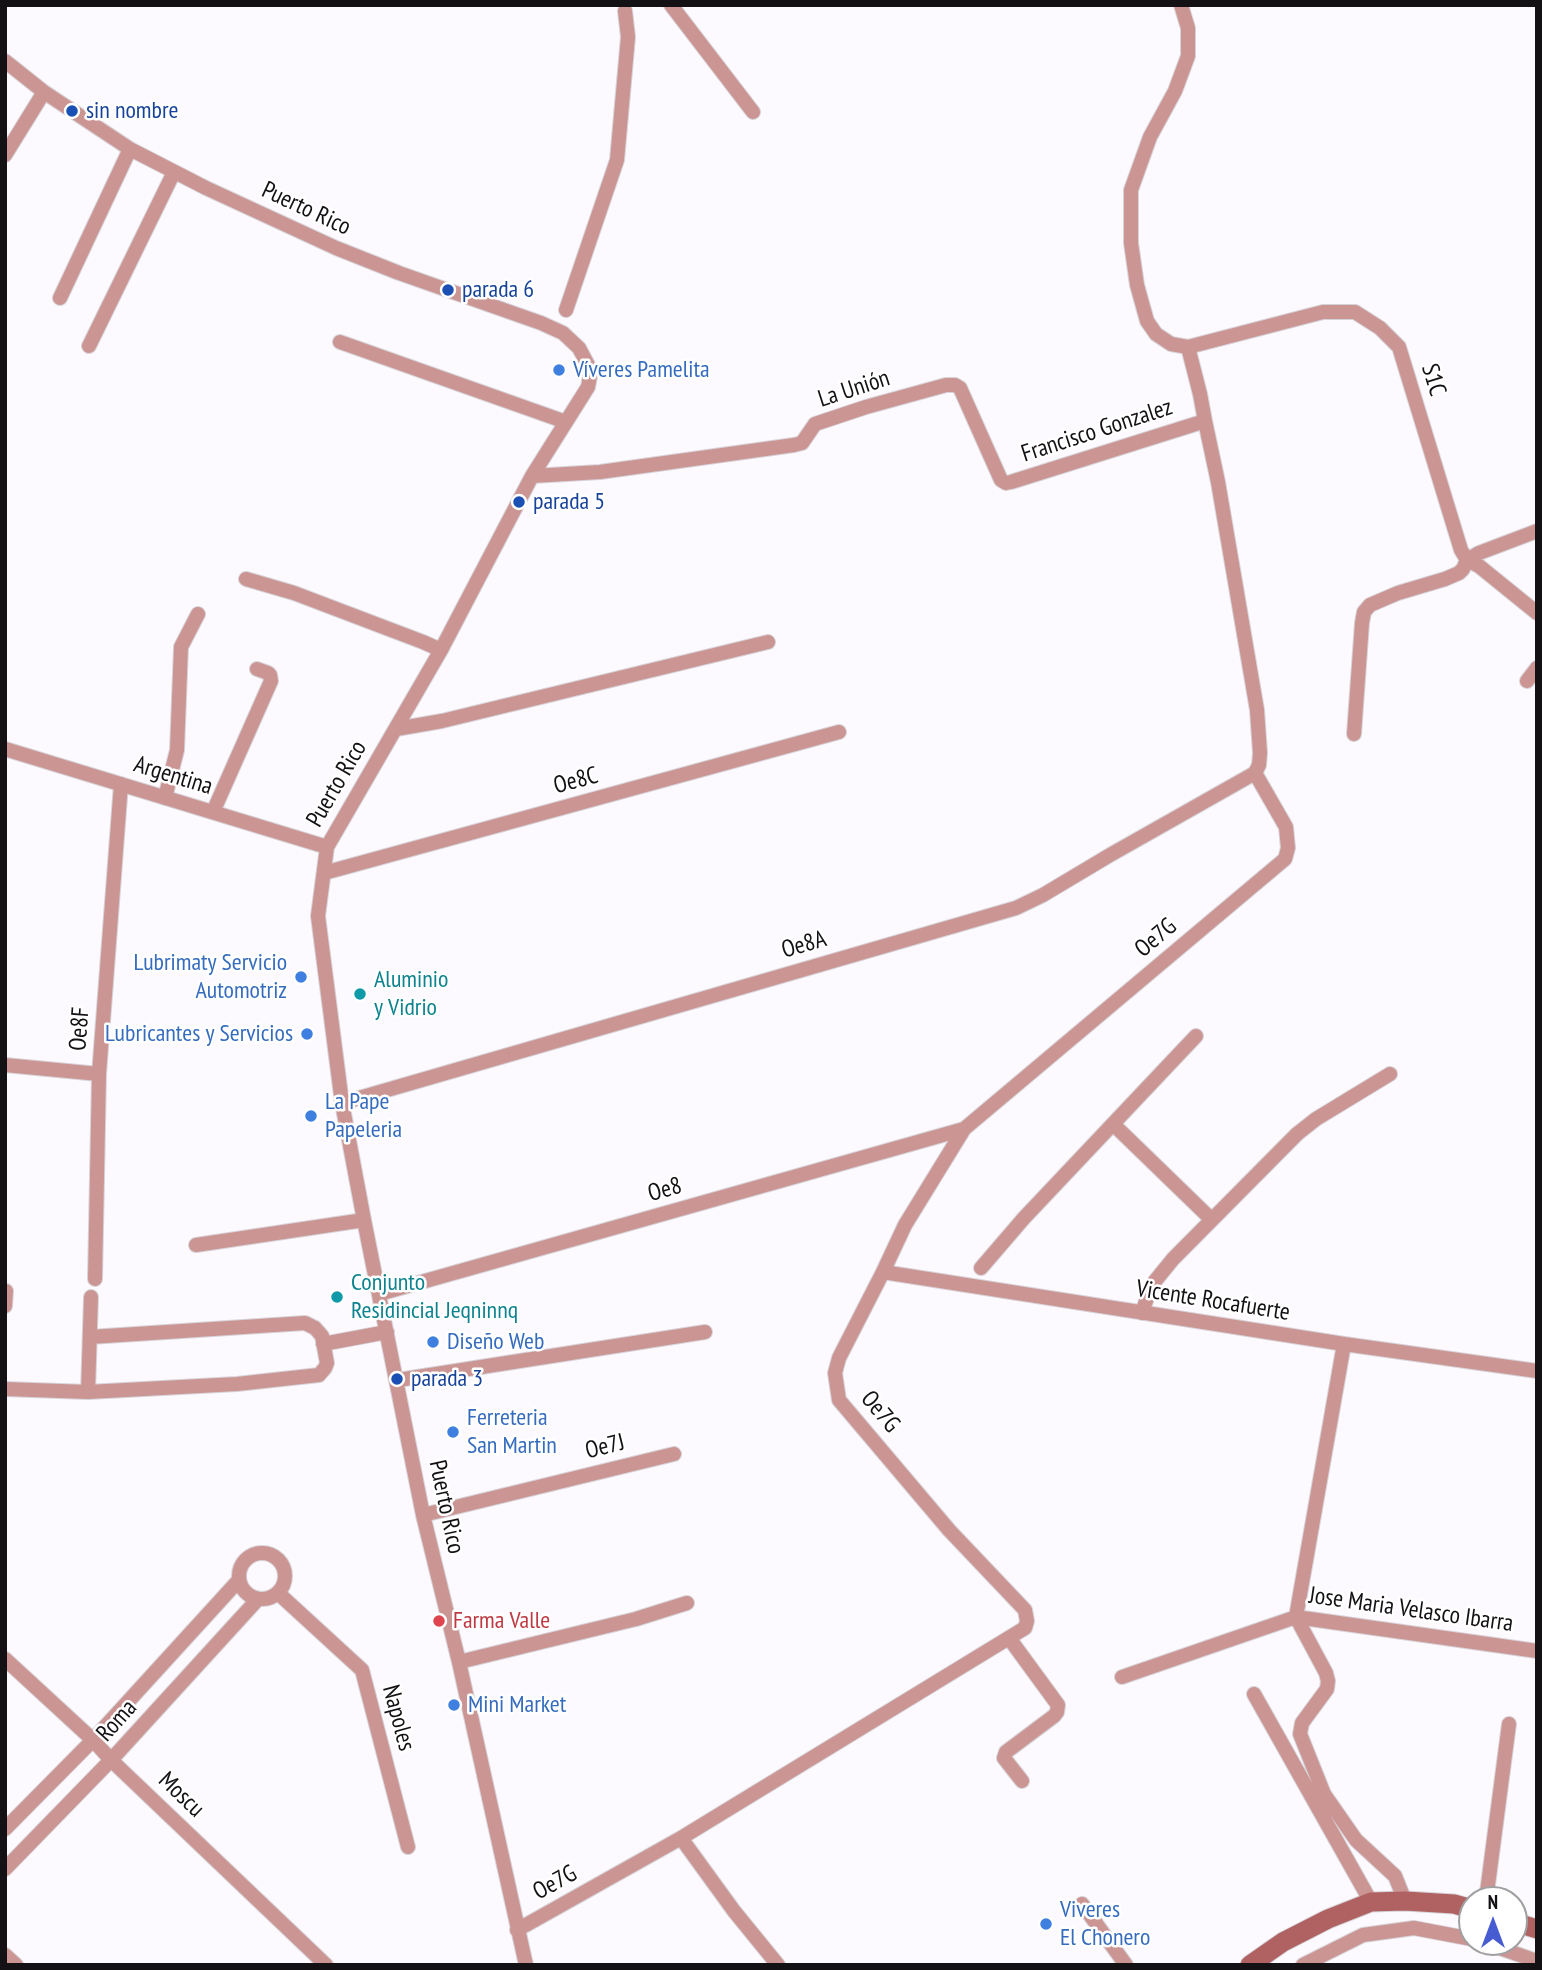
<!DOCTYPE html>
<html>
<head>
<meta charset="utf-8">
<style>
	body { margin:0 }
	#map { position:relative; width:1542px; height:1970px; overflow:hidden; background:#fcf9ff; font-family:"PT Sans Narrow",sans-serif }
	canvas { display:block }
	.frame { position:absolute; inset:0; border:7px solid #131114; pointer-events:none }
	.north { position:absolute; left:1458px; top:1886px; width:70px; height:70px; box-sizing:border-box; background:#fff; border:2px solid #a1a0a1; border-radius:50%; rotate:0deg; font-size:19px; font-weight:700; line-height:28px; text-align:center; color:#131114 }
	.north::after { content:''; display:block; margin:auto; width:24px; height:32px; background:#475cd0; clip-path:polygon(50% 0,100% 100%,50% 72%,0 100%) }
</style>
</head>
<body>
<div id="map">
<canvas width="1542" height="1970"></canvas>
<div class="frame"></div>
<div class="north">N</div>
</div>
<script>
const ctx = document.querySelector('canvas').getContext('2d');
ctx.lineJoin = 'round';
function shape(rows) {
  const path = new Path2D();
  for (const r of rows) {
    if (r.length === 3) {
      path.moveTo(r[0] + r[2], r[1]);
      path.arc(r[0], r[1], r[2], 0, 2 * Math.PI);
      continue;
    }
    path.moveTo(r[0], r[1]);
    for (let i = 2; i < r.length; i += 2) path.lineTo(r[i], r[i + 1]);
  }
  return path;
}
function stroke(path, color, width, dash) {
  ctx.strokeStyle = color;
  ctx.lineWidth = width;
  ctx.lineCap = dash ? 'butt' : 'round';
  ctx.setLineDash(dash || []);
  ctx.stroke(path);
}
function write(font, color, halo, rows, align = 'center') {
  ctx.font = font + ' "PT Sans Narrow",sans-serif';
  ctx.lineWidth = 5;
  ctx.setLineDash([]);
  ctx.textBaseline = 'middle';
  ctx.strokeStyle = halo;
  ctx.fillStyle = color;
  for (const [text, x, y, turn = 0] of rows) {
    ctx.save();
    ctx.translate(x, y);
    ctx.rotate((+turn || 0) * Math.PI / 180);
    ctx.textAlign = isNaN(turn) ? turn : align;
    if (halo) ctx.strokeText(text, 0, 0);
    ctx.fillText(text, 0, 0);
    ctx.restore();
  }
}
const street = shape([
	[671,5,753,112],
	[1181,5,1188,28,1188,56,1175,91,1150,137,1131,190,1131,243,1137,285,1147,321,1156,334,1171,344,1188,347,1323,312,1355,312,1380,328,1399,347,1461,550,1467,560,1479,566,1537,613],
	[5,61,44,92,130,149,206,188,336,248,399,273,541,323,563,333,579,348,588,365,590,376,588,387,532,476,441,650,327,847,318,916,342,1103,364,1220,423,1515,459,1662,526,1965],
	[5,155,44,92],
	[60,298,130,149],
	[566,310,617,160,628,37,625,11],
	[340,342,566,422],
	[89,346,174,172],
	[1205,421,1218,482,1257,710,1260,753,1259,765,1255,773],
	[532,476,600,472,794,445,802,443,815,424,866,407,946,385,955,385,960,388,1001,480,1006,483,1011,482,1205,421,1200,394,1188,347],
	[246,579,294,593,423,642,441,650],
	[1527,681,1537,668],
	[396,729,442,721,768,642],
	[1354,734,1362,623,1364,612,1370,605,1398,593,1445,579,1459,573,1463,569,1467,560,1479,553,1537,531],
	[5,749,327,847],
	[165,798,177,750,181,647,198,614],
	[213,812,271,681,270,675,268,673,257,669],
	[324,873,839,732],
	[5,1065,99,1074],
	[342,1103,1016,908,1043,895,1110,855,1255,773],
	[1113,1124,1211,1219],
	[196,1245,364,1220],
	[981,1268,1024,1218,1196,1036],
	[883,1272,1344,1344,1537,1371],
	[95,1279,99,1074,121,784],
	[379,1294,964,1129],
	[5,1306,6,1291],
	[1142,1313,1151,1286,1173,1259,1297,1134,1316,1119,1390,1074],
	[323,1344,387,1332],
	[1344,1344,1296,1617,1326,1673,1328,1681,1327,1689,1302,1723,1300,1734,1324,1794,1356,1840,1395,1876,1405,1901],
	[398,1380,705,1332],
	[5,1389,88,1392,237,1384,319,1375,325,1368,327,1363,322,1336,315,1328,305,1323,90,1337],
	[88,1392,91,1297],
	[423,1515,674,1454],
	[262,1576,23],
	[278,1593,362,1670,408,1847],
	[1009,1638,1058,1705,1057,1712,1054,1716,1006,1752,1004,1758,1022,1781],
	[5,1659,93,1740,111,1760,326,1965],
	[459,1662,636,1619,687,1603],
	[1122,1677,1296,1617,1537,1651],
	[1254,1694,1371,1902],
	[5,1829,93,1740,239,1580],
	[681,1838,734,1911,778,1965],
	[5,1869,111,1760,258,1599],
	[1486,1900,1509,1724],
	[1082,1904,1126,1965],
	[517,1930,681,1838,1025,1628,1027,1621,1025,1610,949,1530,839,1400,835,1373,839,1358,883,1272,905,1225,964,1129,1285,859,1288,848,1286,827,1255,773],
	[1482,1942,1537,1961],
	[5,1955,16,1965],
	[1303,1965,1363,1935,1414,1928,1472,1939]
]);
const secondary = shape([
	[1514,1922,1537,1929],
	[1250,1965,1283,1942,1328,1919,1371,1902,1405,1901,1454,1904,1472,1909]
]);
stroke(street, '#d7d4d9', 16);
stroke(secondary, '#d7d4d9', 21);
stroke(street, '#cb9593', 14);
stroke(secondary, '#af6261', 19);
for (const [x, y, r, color] of [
	[72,111,7,"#1a4fb4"],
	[448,290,7,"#1a4fb4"],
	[559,370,7,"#3f7fe0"],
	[519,502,7,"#1a4fb4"],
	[301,977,7,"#3f7fe0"],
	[360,994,7,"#0f9aa8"],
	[307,1034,7,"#3f7fe0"],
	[311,1116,7,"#3f7fe0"],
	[337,1297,7,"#0f9aa8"],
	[433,1342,7,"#3f7fe0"],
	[397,1379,7,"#1a4fb4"],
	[453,1432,7,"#3f7fe0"],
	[439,1621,7,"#e0444e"],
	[454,1705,7,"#3f7fe0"],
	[1046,1924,7,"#3f7fe0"]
]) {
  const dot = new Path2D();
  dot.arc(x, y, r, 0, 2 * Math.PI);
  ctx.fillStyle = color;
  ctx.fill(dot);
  stroke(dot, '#fff', 2.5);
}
write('24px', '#164399', '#fff', [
	["sin nombre",86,111],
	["parada 6",462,290],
	["parada 5",533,502],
	["parada 3",411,1379]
], 'left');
write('24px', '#131114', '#fff', [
	["Puerto Rico",306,209,25],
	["S1C",1433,380,73],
	["La Unión",854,389,-18],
	["Francisco Gonzalez",1097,431,-18],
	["Argentina",173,776,17],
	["Oe8C",576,781,-15],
	["Puerto Rico",337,784,-60],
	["Oe7G",1156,938,-40],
	["Oe8A",804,945,-16],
	["Oe8F",80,1029,-86],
	["Oe8",665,1190,-16],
	["Vicente Rocafuerte",1213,1301,9],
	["Oe7G",880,1412,50],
	["Oe7J",605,1447,-14],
	["Puerto Rico",446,1507,78],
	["Jose Maria Velasco Ibarra",1411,1610,8],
	["Napoles",398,1718,75],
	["Roma",117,1721,-48],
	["Moscu",181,1795,44],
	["Oe7G",555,1883,-29]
]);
write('24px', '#366cbe', '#fff', [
	["Víveres Pamelita",573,370],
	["Lubrimaty Servicio",287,963,"right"],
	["Automotriz",287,991,"right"],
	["Lubricantes y Servicios",293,1034,"right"],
	["La Pape",325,1102],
	["Papeleria",325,1130],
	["Diseño Web",447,1342],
	["Ferreteria",467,1418],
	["San Martin",467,1446],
	["Mini Market",468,1705],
	["Viveres",1060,1910],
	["El Chonero",1060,1938]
], 'left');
write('24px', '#0d838f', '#fff', [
	["Aluminio",374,980],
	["y Vidrio",374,1008],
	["Conjunto",351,1283],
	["Residincial Jeqninnq",351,1311]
], 'left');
write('24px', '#be3a42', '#fff', [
	["Farma Valle",453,1621]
], 'left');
</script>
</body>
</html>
